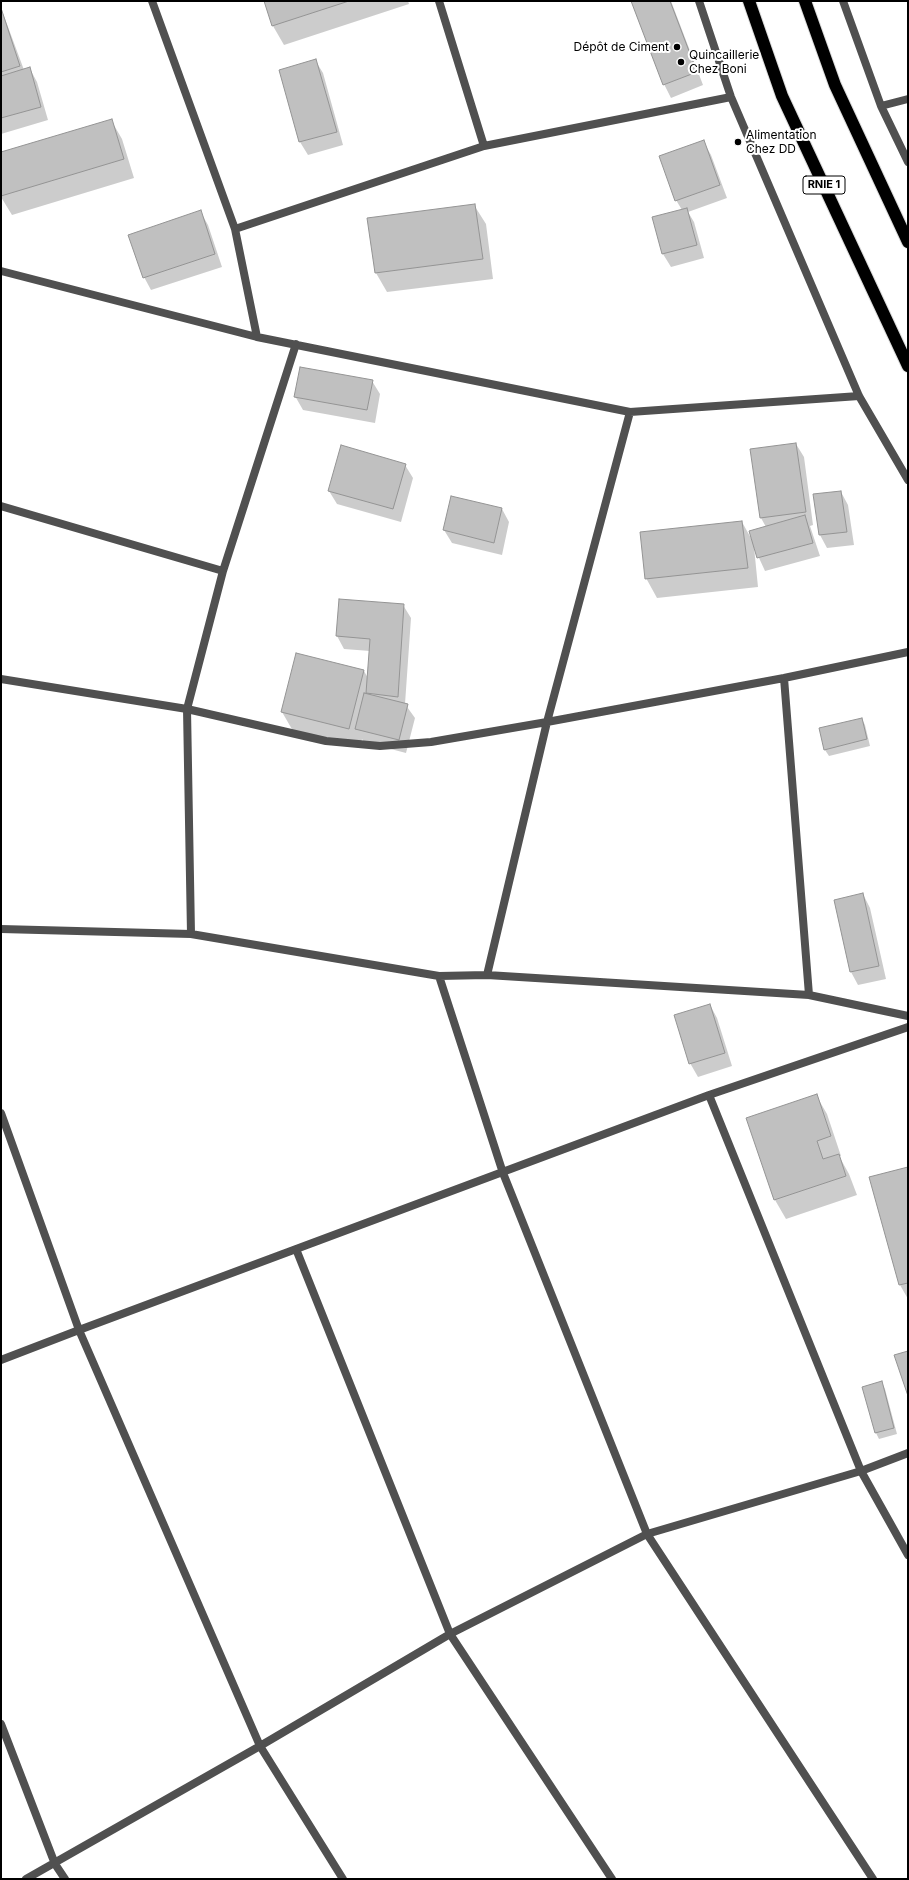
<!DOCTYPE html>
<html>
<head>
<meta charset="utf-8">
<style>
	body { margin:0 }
	#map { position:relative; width:909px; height:1880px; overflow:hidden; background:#fff; font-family:Inter,sans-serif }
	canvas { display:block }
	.frame { position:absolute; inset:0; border:2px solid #000; pointer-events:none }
</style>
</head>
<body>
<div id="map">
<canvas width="909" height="1880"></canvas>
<div class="frame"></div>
</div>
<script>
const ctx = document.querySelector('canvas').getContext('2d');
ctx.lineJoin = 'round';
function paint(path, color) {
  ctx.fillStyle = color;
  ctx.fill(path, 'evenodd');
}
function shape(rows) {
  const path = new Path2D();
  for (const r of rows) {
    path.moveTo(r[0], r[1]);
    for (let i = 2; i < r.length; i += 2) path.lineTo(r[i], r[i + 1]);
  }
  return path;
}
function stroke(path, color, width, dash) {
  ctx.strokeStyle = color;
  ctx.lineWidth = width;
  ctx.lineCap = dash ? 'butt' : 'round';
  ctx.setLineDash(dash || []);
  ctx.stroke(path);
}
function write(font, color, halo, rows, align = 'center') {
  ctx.font = font + ' Inter,sans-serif';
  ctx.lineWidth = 4;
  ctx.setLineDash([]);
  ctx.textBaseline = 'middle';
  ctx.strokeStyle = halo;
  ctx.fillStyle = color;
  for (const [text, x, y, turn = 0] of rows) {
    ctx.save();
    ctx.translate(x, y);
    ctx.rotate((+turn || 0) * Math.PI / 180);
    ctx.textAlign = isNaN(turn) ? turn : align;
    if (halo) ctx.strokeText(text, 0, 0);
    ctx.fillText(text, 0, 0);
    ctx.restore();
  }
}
paint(shape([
	[265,1,408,1,409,4,284,45,273,26],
	[632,1,671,1,703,85,671,98,664,84],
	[1,8,24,70,30,69,37,82,48,120,1,134],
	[315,60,323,73,343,145,308,155,300,142],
	[111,120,122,139,134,178,12,215,1,197,1,153],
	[703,141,711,155,727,198,688,212,694,222,704,258,671,267,663,254,682,210,676,200],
	[474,205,486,224,493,279,387,292,376,273,368,219],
	[200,211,208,225,222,267,151,290,144,277],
	[372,381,380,394,375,423,303,410,295,396],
	[796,444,804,457,813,525,810,526,820,556,765,571,754,547,758,587,657,598,646,578,742,522,752,540,766,527,761,518],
	[405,465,413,478,401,522,337,504,329,491],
	[841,492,848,505,854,545,827,548,820,535,815,495],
	[502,509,509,522,502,555,452,543,444,530],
	[403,605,411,618,405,704,415,718,406,753,364,742,362,739,360,748,293,731,282,712,364,671,368,678,370,651,344,649,337,636],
	[862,719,865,725,870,746,829,756,825,750,820,729],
	[863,894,870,908,886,979,858,985,851,972],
	[710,1005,717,1018,732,1066,698,1077,690,1063],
	[816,1095,827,1114,841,1156,839,1156,849,1174,857,1195,786,1219,775,1200],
	[908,1168,908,1299,900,1285,870,1178],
	[882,1383,885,1389,897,1434,879,1439,876,1433]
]), '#0003');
const building = shape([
	[264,1,349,1,272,26,264,1],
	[631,1,670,1,697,72,663,85,631,1],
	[2,11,20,66,1,72,1,12,2,11],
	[316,59,337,132,299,142,279,70,316,59],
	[30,67,41,107,1,118,1,76,30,67],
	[112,119,124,159,1,196,1,152,112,119],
	[704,140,720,185,675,201,659,156,704,140],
	[475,204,483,259,375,273,367,218,475,204],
	[687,208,697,245,662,254,652,217,687,208],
	[201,210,215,254,143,278,128,235,201,210],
	[300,367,373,380,367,410,294,397,300,367],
	[796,443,806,512,760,518,750,449,796,443],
	[341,445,406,464,393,509,328,491,341,445],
	[841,491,847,532,819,535,813,494,841,491],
	[451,496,502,508,494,543,443,530,451,496],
	[805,515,813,543,757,558,749,531,805,515],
	[742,521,748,568,645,579,640,532,742,521],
	[339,599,404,604,398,697,366,693,370,639,336,636,339,599],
	[296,653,364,670,349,729,281,712,296,653],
	[364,693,408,704,399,740,355,729,364,693],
	[862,718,867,739,824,750,819,728,862,718],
	[863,893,879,966,850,972,834,900,863,893],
	[710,1004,725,1053,689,1064,674,1015,710,1004],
	[817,1094,831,1136,817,1141,823,1159,839,1154,846,1176,774,1200,746,1118,817,1094],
	[908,1167,908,1283,899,1285,869,1177,908,1167],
	[908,1351,908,1396,894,1355,908,1351],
	[882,1381,894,1428,875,1433,862,1387,882,1381]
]);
paint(building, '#c0c0c0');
stroke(building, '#949494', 1);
const highway = shape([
	[749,1,782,96,908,366],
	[805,1,835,85,908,242]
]);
stroke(highway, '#dbdbdb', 14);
stroke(shape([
	[152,1,235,229,257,337],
	[439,1,484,146],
	[699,1,731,97,859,396,908,480],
	[843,1,881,106,908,162],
	[881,106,908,99],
	[235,229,484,146,731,97],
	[1,271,257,337,630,412,859,396],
	[1,506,223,571],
	[784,678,809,995],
	[1,679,187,709,326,741,380,746,431,742,547,722,784,678,908,652],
	[1,929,191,934,439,976,487,975,809,995,908,1016],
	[191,934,187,709,223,571,296,344],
	[487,975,547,722,630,412],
	[439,976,503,1173,647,1534,873,1879],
	[709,1095,861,1471,908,1555],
	[1,1113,79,1330,260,1746,343,1879],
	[296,1249,450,1634,612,1879],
	[1,1360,79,1330,709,1095,908,1027],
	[1,1724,55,1864,65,1879],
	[26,1879,260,1746,450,1634,647,1534,861,1471,908,1453]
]), '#505050', 8);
stroke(highway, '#000', 12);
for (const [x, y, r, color] of [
	[677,47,4,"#000"],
	[681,62,4,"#000"],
	[738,142,4,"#000"]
]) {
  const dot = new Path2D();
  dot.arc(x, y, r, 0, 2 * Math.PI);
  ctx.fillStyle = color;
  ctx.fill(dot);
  stroke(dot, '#fff', 1.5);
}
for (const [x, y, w] of [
	[824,185,42]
]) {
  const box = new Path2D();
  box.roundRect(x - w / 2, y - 9, w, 18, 3);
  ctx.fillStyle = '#fff';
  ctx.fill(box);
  stroke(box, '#000', 1);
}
write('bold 11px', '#000', null, [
	["RNIE 1",824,185]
]);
write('12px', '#000', '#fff', [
	["Dépôt de Ciment",669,47,"right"],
	["Quincaillerie",689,55],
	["Chez Boni",689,69],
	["Alimentation",746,135],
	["Chez DD",746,149]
], 'left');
</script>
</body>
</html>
